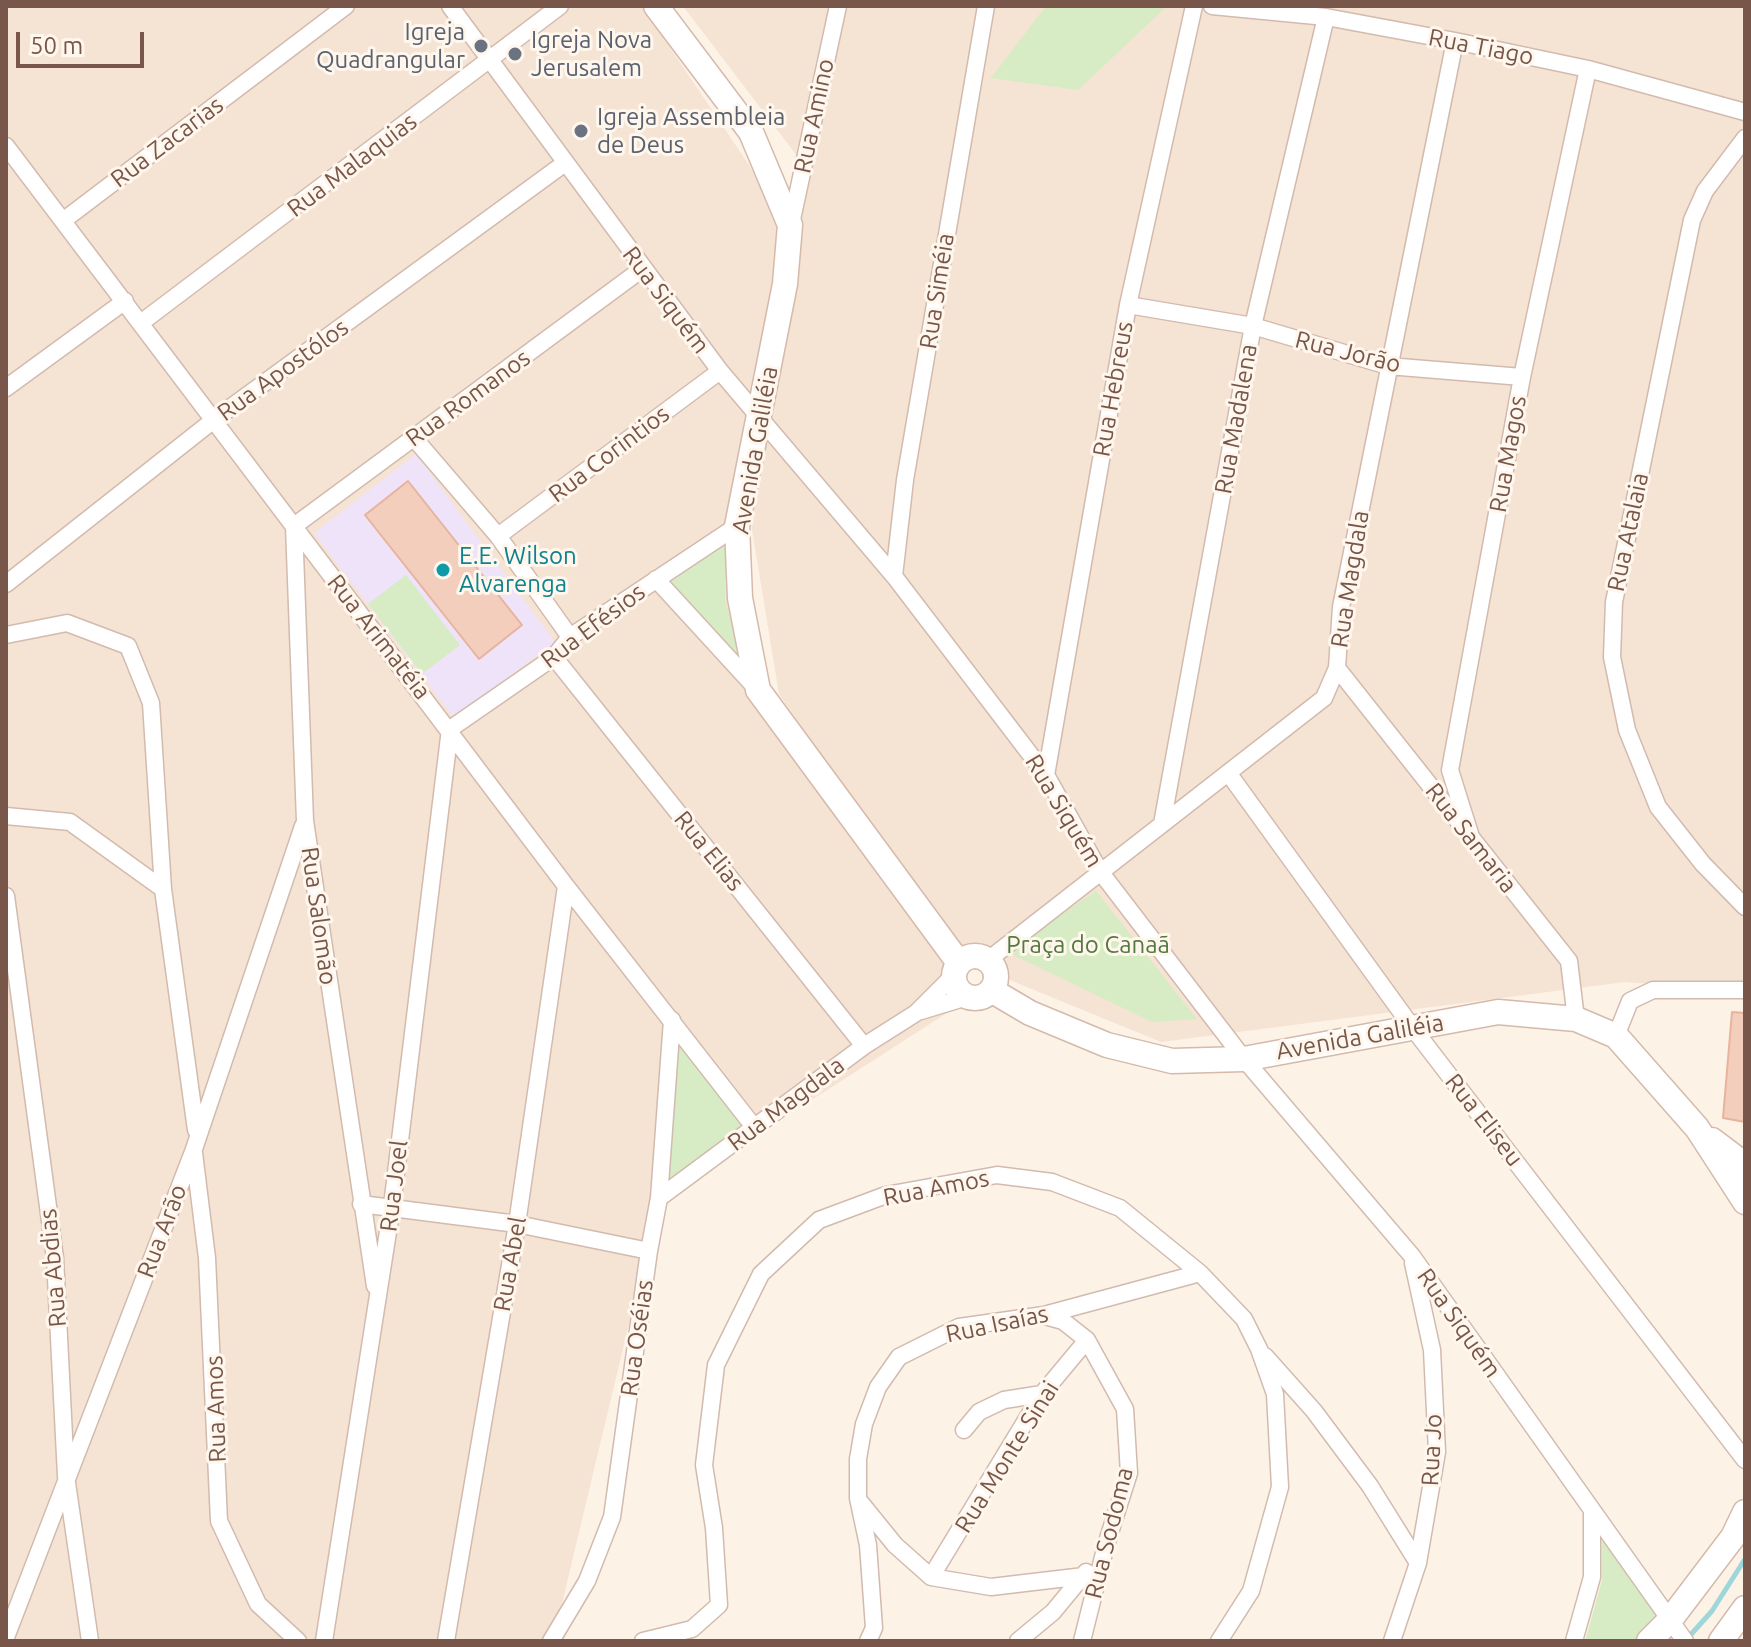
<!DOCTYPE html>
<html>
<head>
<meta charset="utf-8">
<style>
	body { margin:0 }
	#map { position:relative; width:1751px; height:1647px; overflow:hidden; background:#fdf2e6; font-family:Ubuntu,sans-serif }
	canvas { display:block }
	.frame { position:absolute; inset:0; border:8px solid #785649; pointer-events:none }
	.scale { position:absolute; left:16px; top:32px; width:128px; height:36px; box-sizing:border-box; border:4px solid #785649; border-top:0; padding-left:10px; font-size:24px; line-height:28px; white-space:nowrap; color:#785649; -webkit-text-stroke:6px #fff7ed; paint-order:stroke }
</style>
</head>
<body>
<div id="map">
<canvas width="1751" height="1647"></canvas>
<div class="frame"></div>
<div class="scale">50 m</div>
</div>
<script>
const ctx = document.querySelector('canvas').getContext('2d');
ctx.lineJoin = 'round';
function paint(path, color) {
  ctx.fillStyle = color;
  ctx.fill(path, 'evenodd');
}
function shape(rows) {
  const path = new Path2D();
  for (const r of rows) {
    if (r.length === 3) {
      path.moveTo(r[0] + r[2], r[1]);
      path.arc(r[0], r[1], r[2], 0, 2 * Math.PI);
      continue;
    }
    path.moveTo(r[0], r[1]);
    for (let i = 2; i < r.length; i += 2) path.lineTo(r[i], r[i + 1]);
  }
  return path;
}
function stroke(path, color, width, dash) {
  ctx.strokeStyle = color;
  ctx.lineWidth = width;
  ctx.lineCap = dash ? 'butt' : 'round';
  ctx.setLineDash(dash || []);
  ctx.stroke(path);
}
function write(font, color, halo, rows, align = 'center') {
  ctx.font = font + ' Ubuntu,sans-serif';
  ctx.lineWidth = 6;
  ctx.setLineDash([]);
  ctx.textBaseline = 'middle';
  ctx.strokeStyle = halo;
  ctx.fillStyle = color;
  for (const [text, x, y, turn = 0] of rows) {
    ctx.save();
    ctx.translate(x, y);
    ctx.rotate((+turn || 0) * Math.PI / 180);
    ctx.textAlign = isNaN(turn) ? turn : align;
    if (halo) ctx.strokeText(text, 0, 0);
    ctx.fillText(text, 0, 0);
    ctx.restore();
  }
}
paint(shape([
	[6,6,642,6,790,226,738,527,757,691,975,995,659,1198,553,1641,6,1641],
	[683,6,1745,6,1745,991,1625,982,1161,1042,1005,978,962,966,779,694,748,505,810,173]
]), '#f5e3d4');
paint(shape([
	[416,454,555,642,454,718,314,533]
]), '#efe3fa');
paint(shape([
	[1046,6,1167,6,1078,90,991,78],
	[730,536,725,562,725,600,746,672,666,575],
	[406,575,460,645,422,674,368,604],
	[1096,891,1197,1019,1152,1022,1007,952],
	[676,1034,748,1126,666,1186],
	[1602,1532,1661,1619,1640,1641,1585,1641,1602,1580]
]), '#d7ecc4');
stroke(shape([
	[1686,1640,1712,1611,1745,1559]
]), '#9fd6da', 5);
const building = shape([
	[408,481,522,625,479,659,365,515,408,481],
	[1732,1012,1745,1013,1745,1122,1723,1118,1732,1012]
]);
paint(building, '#f4cebd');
stroke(building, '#e7b39c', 2);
const street = shape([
	[450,6,720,371,894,576,1046,775,1099,870,1244,1059,1412,1256,1685,1641],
	[1212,6,1326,17,1455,41,1588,69,1745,112],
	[1745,138,1705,191,1692,220,1614,602,1612,657,1627,730,1658,807,1703,864,1745,907],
	[6,146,566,886,754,1127],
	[64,220,346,6],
	[791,224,838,6],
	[1128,305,1253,326,1388,366,1522,377],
	[142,322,560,6],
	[6,388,125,301],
	[414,438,498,536,570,637],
	[498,536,720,371],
	[894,576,905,480,986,6],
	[656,579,755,687],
	[6,584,215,419,565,163],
	[6,635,67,623,128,646,151,703,163,889,196,1130],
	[554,657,864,1046],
	[1337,668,1569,961,1576,1019],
	[1229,774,1412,1027,1745,1460],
	[1046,775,1128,305,1194,6],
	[6,816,70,822,163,889],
	[1162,824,1253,326,1326,17],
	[1472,840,1450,770,1522,377,1588,69],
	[6,896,55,1258,66,1476,90,1641],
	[988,960,1324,698,1337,668,1341,607,1455,41],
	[921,1011,967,997],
	[1616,1036,1630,1001,1653,990,1745,990],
	[194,1153,207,1258,219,1521,258,1604,298,1641],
	[659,1198,864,1046,916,1013,954,975],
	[361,1204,517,1224,649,1251],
	[375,1286,305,821,294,526,642,269],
	[1045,1316,1063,1321,1087,1340,1125,1409,1129,1473,1106,1545,1082,1641],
	[1265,1356,1314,1411,1370,1486,1418,1563],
	[964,1430,979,1412,1004,1400,1042,1394],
	[861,1503,895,1545,931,1577,991,1587,1084,1576],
	[931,1577,1042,1394,1087,1340],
	[6,1637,193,1152,303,826],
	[324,1641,392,1206,450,729,554,657,570,637,737,526],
	[446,1641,517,1224,566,886],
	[551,1641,587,1581,612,1517,649,1251,659,1198,672,1020],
	[643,1641,692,1629,719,1605,714,1528,704,1465,716,1365,761,1274,819,1220,886,1195,997,1175,1052,1182,1120,1208,1200,1273,1244,1319,1259,1349,1275,1394,1280,1487,1251,1591,1219,1641],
	[868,1641,874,1628,868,1545,858,1498,858,1459,864,1424,878,1387,899,1357,959,1327,1044,1315,1200,1273],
	[1018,1641,1053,1612,1086,1572],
	[1392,1641,1418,1563,1437,1452,1432,1350,1413,1263],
	[1574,1641,1592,1577,1592,1511]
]);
const secondary = shape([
	[656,6,751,132,790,225,785,284,737,526,740,598,758,690,959,963],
	[975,977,21],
	[991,990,1030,1013,1107,1045,1172,1061,1244,1059,1498,1012,1576,1019,1616,1036,1697,1128,1745,1202],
	[1712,1140,1745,1165],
	[1649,1641,1670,1620,1733,1537,1745,1512],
	[1721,1641,1745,1608]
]);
stroke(street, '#d2bbae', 19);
stroke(secondary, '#d5baab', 27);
stroke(street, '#fff', 16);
stroke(secondary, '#fff', 24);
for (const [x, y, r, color] of [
	[481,46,8,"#6b7280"],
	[515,54,8,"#6b7280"],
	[581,131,8,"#6b7280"],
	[443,570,8,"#0f9aa8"]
]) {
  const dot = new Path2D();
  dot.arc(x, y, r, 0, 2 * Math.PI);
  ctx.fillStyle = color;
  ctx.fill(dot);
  stroke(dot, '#fff7ed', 3);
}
write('24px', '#5b616d', '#fff7ed', [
	["Igreja",465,32,"right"],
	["Quadrangular",465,60,"right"],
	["Igreja Nova",531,40],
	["Jerusalem",531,68],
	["Igreja Assembleia",597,117],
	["de Deus",597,145]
], 'left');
write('24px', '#785649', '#fff7ed', [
	["Rua Tiago",1481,47,11],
	["Rua Amino",814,116,-78],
	["Rua Zacarias",167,142,-37],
	["Rua Malaquias",352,165,-37],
	["Rua Siméia",937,291,-81],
	["Rua Siquém",666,300,53],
	["Rua Jorão",1348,352,14],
	["Rua Apostólos",283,370,-36],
	["Rua Hebreus",1113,389,-80],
	["Rua Romanos",468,398,-36],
	["Rua Madalena",1236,419,-80],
	["Avenida Galiléia",755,450,-80],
	["Rua Corintios",609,454,-37],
	["Rua Magos",1508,454,-80],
	["Rua Atalaia",1628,532,-78],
	["Rua Magdala",1350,579,-81],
	["Rua Efésios",593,626,-37],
	["Rua Arimatéia",379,637,52],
	["Rua Siquém",1064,811,59],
	["Rua Samaria",1471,838,52],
	["Rua Elias",709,851,51],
	["Rua Salomão",319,916,82],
	["Avenida Galiléia",1360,1037,-10],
	["Rua Magdala",786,1104,-37],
	["Rua Eliseu",1484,1120,52],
	["Rua Joel",394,1186,-83],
	["Rua Amos",936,1188,-11],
	["Rua Arão",162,1231,-69],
	["Rua Abel",510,1264,-80],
	["Rua Abdias",53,1268,-95],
	["Rua Siquém",1459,1323,55],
	["Rua Isaías",997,1324,-12],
	["Rua Oséias",637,1338,-82],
	["Rua Amos",216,1409,-92],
	["Rua Jo",1432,1450,-87],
	["Rua Monte Sinai",1007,1457,-58],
	["Rua Sodoma",1109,1533,-76]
]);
write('24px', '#0d838f', '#fff7ed', [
	["E.E. Wilson",459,556],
	["Alvarenga",459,584]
], 'left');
write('24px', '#54793e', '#fff7ed', [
	["Praça do Canaã",1088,945]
]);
</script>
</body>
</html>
